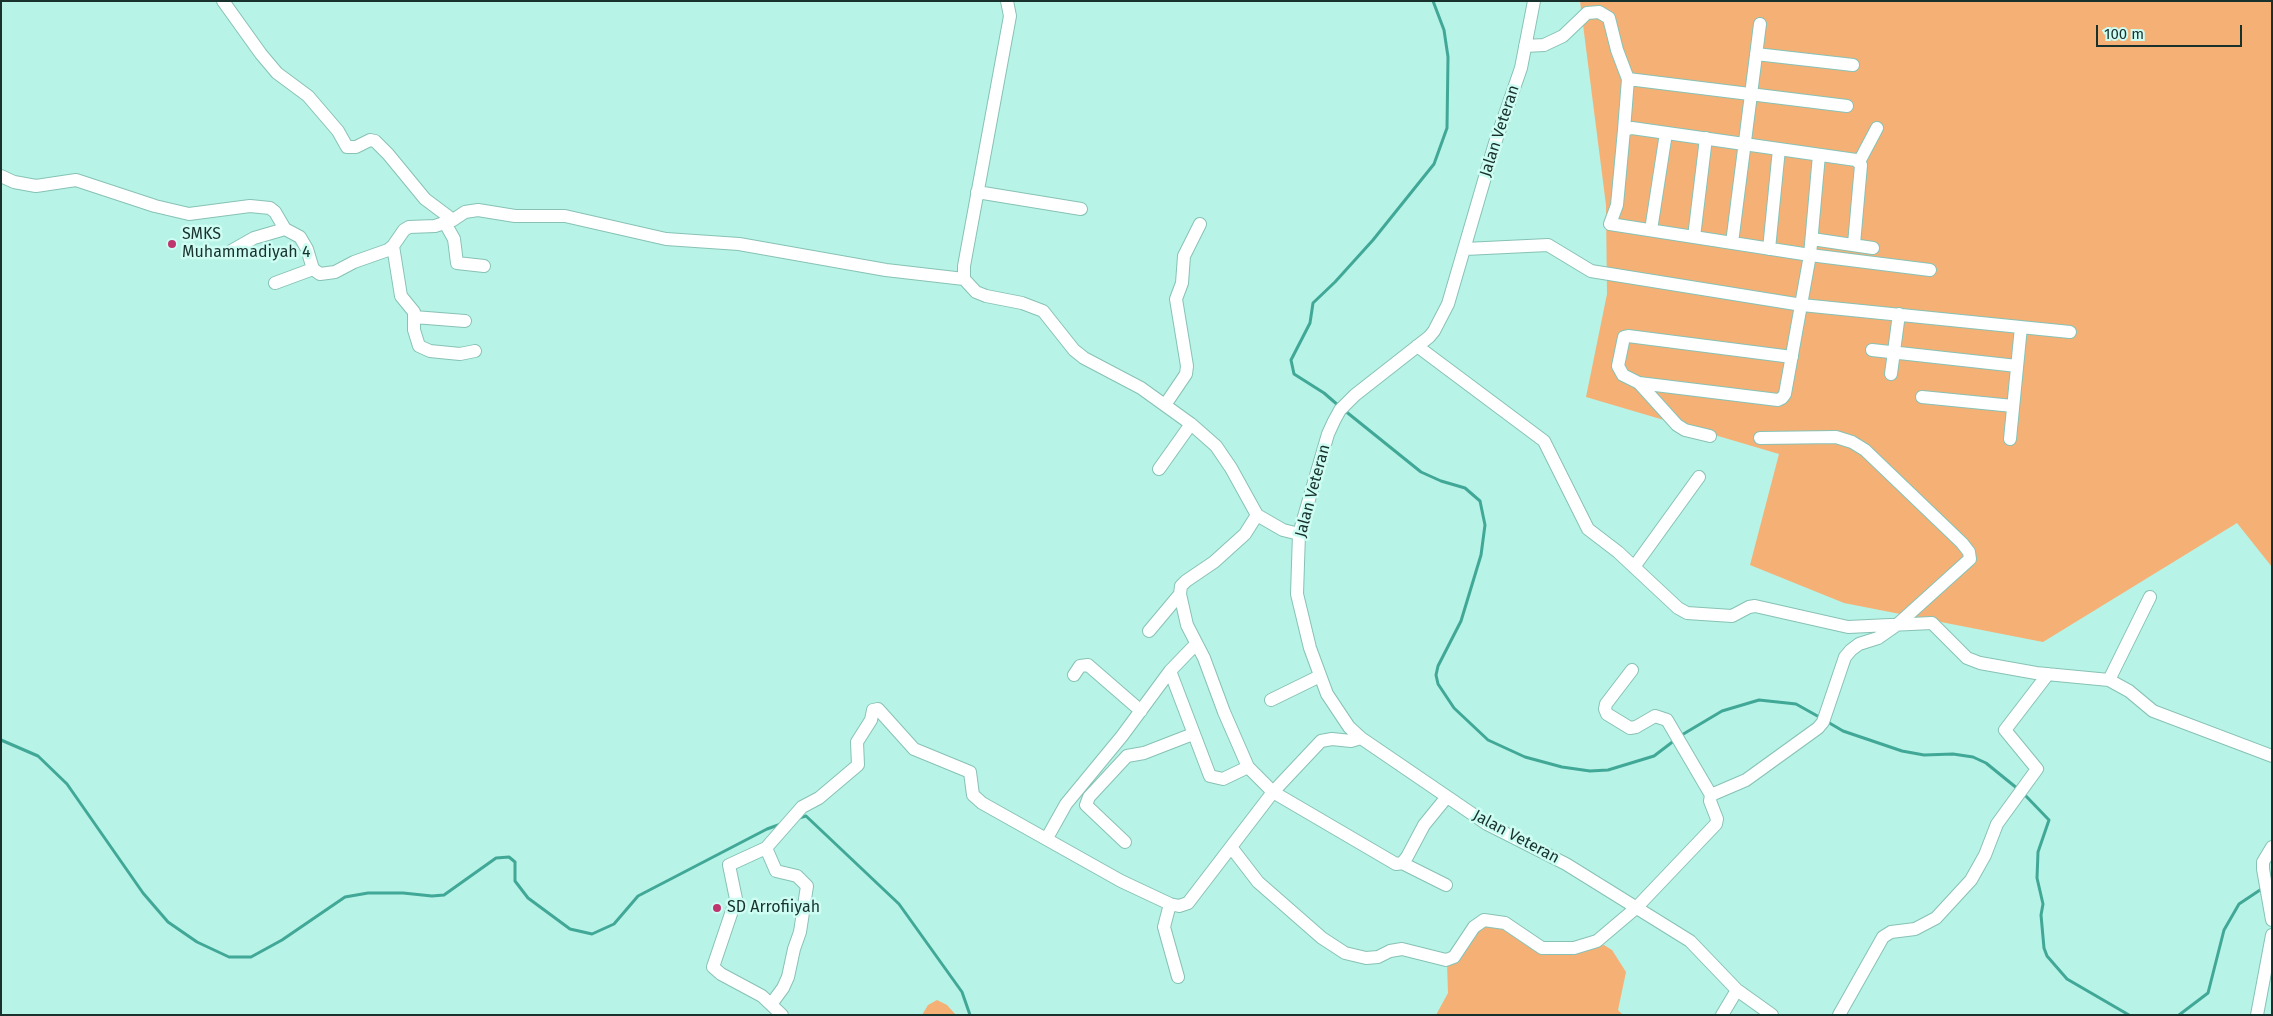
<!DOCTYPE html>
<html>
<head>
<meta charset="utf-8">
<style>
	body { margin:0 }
	#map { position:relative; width:2273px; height:1016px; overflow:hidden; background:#b7f3e6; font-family:"Fira Sans",sans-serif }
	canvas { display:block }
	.frame { position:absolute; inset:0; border:2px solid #19312d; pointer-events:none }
	.scale { position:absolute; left:2096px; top:25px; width:146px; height:22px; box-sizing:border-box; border:2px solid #19312d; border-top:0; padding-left:6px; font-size:15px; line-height:18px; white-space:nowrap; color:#19312d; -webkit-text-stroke:4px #cefdf3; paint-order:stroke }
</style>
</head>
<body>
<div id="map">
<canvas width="2273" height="1016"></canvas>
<div class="frame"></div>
<div class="scale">100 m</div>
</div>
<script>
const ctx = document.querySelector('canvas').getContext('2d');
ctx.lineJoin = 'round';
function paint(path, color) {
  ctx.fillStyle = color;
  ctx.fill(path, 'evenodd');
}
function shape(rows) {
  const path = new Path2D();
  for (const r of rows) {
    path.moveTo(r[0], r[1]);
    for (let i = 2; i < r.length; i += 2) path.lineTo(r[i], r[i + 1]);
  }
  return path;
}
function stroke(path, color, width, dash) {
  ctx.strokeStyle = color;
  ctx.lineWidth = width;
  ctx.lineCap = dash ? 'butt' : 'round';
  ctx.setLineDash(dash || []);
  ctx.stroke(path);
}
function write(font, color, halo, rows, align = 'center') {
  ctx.font = font + ' "Fira Sans",sans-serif';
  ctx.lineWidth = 5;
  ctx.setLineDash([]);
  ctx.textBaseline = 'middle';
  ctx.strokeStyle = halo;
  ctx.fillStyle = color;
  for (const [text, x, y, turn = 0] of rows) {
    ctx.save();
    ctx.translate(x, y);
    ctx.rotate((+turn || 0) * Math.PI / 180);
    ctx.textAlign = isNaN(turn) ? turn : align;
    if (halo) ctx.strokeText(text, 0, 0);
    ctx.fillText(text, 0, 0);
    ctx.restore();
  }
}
paint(shape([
	[1580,1,2272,1,2272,567,2237,523,2043,642,1844,603,1750,565,1779,454,1586,397,1607,294,1606,205],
	[1494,921,1541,950,1604,945,1612,950,1626,972,1618,1010,1623,1015,1436,1015,1448,993,1447,963,1473,927],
	[937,1000,947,1005,956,1015,922,1015,928,1005]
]), '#f5b076');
stroke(shape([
	[1339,406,1324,393,1294,374,1291,360,1310,323,1313,303,1335,282,1373,240,1434,164,1447,128,1448,57,1444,30,1433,1],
	[1344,410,1421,472,1441,481,1465,488,1480,501,1485,525,1481,555,1461,621,1438,666,1436,675,1438,684,1454,708,1488,740,1525,757,1562,767,1590,771,1608,770,1654,756,1675,740],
	[1826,721,1843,731,1902,751,1924,755,1953,754,1973,757,1986,763,2018,789],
	[1680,736,1722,711,1759,700,1796,704,1821,718],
	[1,740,38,756,67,784,143,893,168,922,197,942,229,957,251,957,282,940,345,897,368,893,403,893,432,896,444,895,496,858,509,857,515,862,515,881,528,898,570,929,592,934,614,924,638,896,767,829,781,824],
	[2023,793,2049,820,2038,852,2037,878,2043,904,2041,915,2044,948,2047,956,2067,979,2129,1015],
	[799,818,806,816,899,904,962,992,970,1015],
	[2179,1015,2208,993,2224,930,2239,904,2263,888]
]), '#41a897', 3);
const minor = shape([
	[223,1,261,54,277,73,308,96,338,131,347,147,356,147,370,140,375,141,388,154,425,199,453,220],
	[1007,1,1010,16,964,266,964,279,976,292,986,296,1022,303,1043,311,1074,350,1084,358,1141,388,1191,424,1216,446,1231,468,1257,515,1283,530,1299,534],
	[1534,1,1521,68,1495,143,1448,304,1434,331,1429,337,1355,395,1340,410,1334,421,1328,434,1299,534,1297,594,1310,648,1327,694,1349,727,1361,738,1487,824,1566,864,1690,941,1737,990,1772,1015],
	[1525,46,1544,45,1563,36,1587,13,1599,12,1609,18,1617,50,1628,79,1624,130],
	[1756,54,1853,65],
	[1628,79,1847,106],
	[1859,162,1877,128],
	[1,176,14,182,36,186,76,180,155,206,189,214,250,206,270,208,275,212,285,229,300,237,307,249,313,269,320,274,335,272,354,262,388,250,393,246,404,230,409,227,435,226,453,220,465,212,478,210,515,216,565,216,666,239,739,244,886,270,964,279],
	[977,192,1081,209],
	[445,223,454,239,457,263,484,266],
	[1651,230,1666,133],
	[1694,237,1706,138],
	[1812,239,1873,248],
	[1732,243,1760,24],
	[1854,244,1861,165,1856,160,1632,128,1624,130,1617,205,1610,224,1810,255,1930,270],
	[393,246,401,296,414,312,414,330,419,346,430,351,460,354,475,351],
	[1465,249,1548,245,1591,271,1597,272,1802,305,2070,332],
	[1769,249,1779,149],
	[231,251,254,238,285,229],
	[275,283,313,269],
	[414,317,465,321],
	[1417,346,1544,441,1588,529,1618,552,1678,608,1687,613,1732,616,1749,607,1755,606,1848,627,1932,623,1967,658,1980,663,2036,673,2109,680,2129,691,2153,711,2272,756],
	[1872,350,2017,366],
	[1891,374,1899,314],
	[1639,383,1778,400,1782,398,1785,394,1810,255,1819,155],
	[1922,397,2013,406],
	[1165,405,1186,374,1187,366,1176,299,1182,283,1184,256,1200,224],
	[1710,436,1685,430,1677,425,1639,383,1623,375,1618,366,1624,337,1628,336,1792,357],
	[2010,439,2021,327],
	[1159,469,1191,424],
	[1257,515,1245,534,1214,562,1186,581,1181,586,1180,594,1187,625,1204,658,1224,712,1248,767,1273,792,1396,864,1402,863,1407,857,1424,825,1446,798],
	[1634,567,1699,477],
	[1149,631,1180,594],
	[1632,670,1606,704,1605,709,1607,714,1630,728,1636,727,1655,716,1667,720,1711,795],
	[1170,671,1210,776,1223,779,1248,767],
	[1074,675,1080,666,1088,665,1141,711],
	[2109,680,2150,597],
	[1271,700,1320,676],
	[1047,838,1066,804,1122,736,1170,671,1196,644],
	[1125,842,1086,805,1089,797,1127,756,1144,753,1193,734],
	[1231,847,1258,882,1322,938,1345,953,1366,958,1378,957,1390,951,1402,949,1446,960,1454,957,1474,927,1484,920,1505,923,1542,948,1574,948,1597,941,1636,908,1716,824,1717,819,1710,801,1711,795,1746,780,1818,728,1823,722,1845,657,1851,650,1859,644,1878,638,1898,624,1970,559,1969,552,1962,543,1865,450,1852,442,1836,437,1760,438],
	[2272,847,2263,862,2263,869,2272,920],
	[766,848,776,871,797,876,807,886,800,932,794,949,788,977,783,988,772,1003],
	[1402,863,1446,885],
	[1170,904,1164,927,1178,977],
	[782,1015,762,996,721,974,713,967,736,899,729,865,766,848,802,807,819,798,858,765,857,742,871,720,873,710,878,709,914,749,970,772,973,795,982,803,1121,881,1170,904,1179,906,1188,903,1273,792,1321,741,1332,739,1351,741,1361,738],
	[1722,1015,1737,990],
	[1839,1015,1883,937,1891,932,1915,929,1936,918,1971,880,1985,855,1997,824,2037,769,2005,730,2048,674],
	[2257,1015,2272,935]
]);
stroke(minor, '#87c2b5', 14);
stroke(minor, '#fff', 12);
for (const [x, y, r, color] of [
	[172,244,5,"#bf356d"],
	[717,908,5,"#bf356d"]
]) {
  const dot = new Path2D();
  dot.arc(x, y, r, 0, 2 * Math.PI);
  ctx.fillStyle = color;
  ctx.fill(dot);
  stroke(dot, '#cefdf3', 2);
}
write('16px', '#19312d', '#cefdf3', [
	["Jalan Veteran",1500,131,-72],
	["Jalan Veteran",1313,491,-75],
	["Jalan Veteran",1516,837,28]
]);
write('16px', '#19312d', '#cefdf3', [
	["SMKS",182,235],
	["Muhammadiyah 4",182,253],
	["SD Arrofiiyah",727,908]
], 'left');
</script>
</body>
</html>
